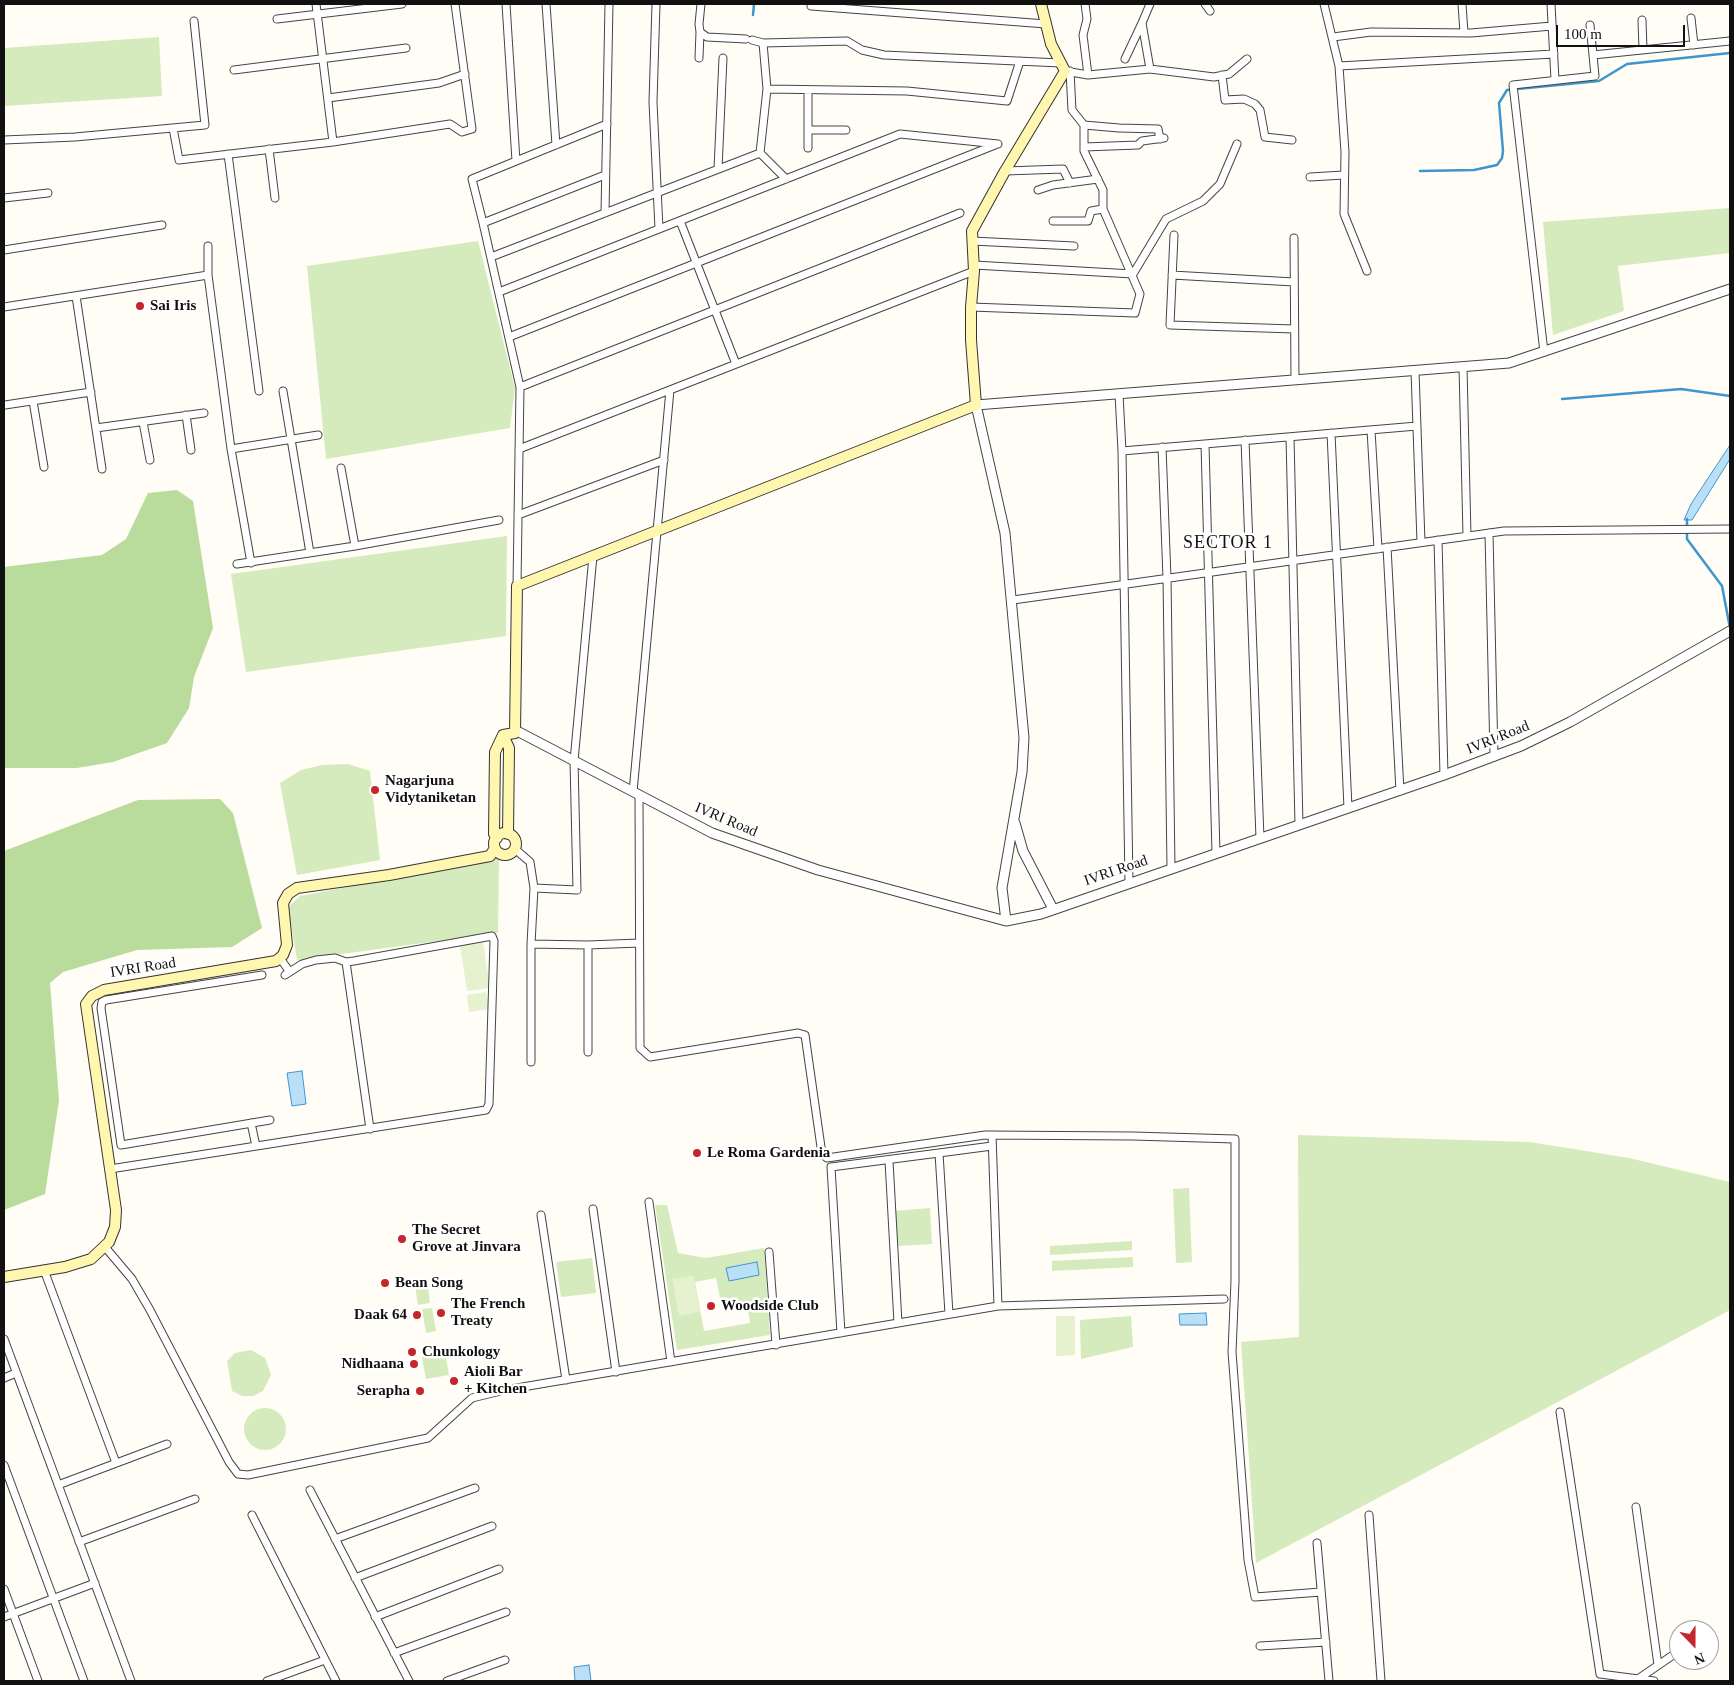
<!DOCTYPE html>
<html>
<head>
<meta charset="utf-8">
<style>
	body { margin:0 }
	#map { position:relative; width:1734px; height:1685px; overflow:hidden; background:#fffdf5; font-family:"Times New Roman",serif }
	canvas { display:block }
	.frame { position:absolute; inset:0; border:5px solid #111; pointer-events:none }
	.north { position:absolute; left:1669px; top:1620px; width:50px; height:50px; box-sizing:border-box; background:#fff; border:1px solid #a0a0a0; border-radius:50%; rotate:158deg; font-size:14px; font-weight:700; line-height:20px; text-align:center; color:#111 }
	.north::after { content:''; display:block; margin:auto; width:18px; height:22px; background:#c4262e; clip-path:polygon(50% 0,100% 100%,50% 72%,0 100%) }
	.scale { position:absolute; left:1556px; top:25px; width:129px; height:22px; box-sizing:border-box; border:2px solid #111; border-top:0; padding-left:6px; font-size:15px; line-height:18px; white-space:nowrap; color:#111; -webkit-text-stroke:4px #fff; paint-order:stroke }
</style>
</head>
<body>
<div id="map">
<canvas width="1734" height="1685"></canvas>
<div class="frame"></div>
<div class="north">N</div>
<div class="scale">100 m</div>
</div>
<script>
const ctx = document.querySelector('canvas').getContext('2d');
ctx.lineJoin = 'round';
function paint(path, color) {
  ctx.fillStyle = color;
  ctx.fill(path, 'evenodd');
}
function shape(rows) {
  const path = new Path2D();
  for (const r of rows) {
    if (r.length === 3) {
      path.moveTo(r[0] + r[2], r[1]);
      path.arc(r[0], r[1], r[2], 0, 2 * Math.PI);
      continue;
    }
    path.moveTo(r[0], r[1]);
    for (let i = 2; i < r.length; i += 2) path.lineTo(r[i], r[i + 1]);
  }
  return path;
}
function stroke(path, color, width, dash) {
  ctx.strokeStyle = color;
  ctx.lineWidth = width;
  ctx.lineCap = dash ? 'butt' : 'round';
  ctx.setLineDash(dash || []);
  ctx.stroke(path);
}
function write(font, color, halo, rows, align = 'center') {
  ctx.font = font + ' "Times New Roman",serif';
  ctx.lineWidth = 5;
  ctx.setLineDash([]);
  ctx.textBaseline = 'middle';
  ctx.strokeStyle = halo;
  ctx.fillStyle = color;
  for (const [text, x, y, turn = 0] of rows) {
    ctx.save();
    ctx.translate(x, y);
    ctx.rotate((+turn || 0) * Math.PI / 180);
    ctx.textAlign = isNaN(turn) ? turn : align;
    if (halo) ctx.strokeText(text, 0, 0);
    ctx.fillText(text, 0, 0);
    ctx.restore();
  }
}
paint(shape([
	[159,37,162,96,4,106,4,48],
	[1730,208,1730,253,1618,266,1624,311,1553,335,1543,222],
	[478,241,515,388,510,428,326,459,307,266],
	[507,536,506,636,246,672,231,574],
	[348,764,370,771,380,860,297,875,280,783,301,770,322,765],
	[499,858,498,933,297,960,288,907,300,896],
	[1298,1135,1530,1142,1629,1158,1730,1182,1730,1310,1256,1563,1241,1342,1299,1337],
	[1189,1188,1192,1262,1176,1263,1173,1189],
	[655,1205,667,1205,678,1253,706,1258,764,1248,770,1335,677,1350],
	[716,1278,722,1308,747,1304,750,1323,704,1331,695,1282],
	[930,1208,932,1244,897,1246,894,1211],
	[1132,1241,1132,1250,1050,1255,1050,1246],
	[1133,1257,1133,1267,1052,1271,1052,1261],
	[592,1258,596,1293,561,1297,556,1262],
	[427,1278,430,1303,418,1305,414,1280],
	[432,1308,436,1331,426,1333,422,1309],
	[1131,1316,1133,1347,1081,1359,1080,1320],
	[251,1350,265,1358,271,1375,263,1391,253,1396,242,1396,232,1391,227,1361,235,1353],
	[445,1353,449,1375,426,1379,422,1357],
	[265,1429,21]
]), '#d5ebbd');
paint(shape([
	[177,490,193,501,213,628,194,677,189,708,167,743,113,762,77,768,4,768,4,567,102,555,126,539,148,493],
	[220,799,233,813,262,928,232,947,137,950,63,972,50,983,59,1100,45,1194,4,1210,4,851,138,800]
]), '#b9dc9c');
paint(shape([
	[483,942,490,988,467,991,460,946],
	[486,992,489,1009,469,1012,467,995],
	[693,1276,700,1312,679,1316,672,1279],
	[1056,1316,1075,1316,1075,1355,1056,1356]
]), '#e6f2cf');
const water = shape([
	[1730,445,1730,459,1692,520,1684,520,1691,504,1730,445],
	[302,1071,306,1104,292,1106,287,1073,302,1071],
	[757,1262,759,1275,729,1281,726,1268,757,1262],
	[1206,1313,1207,1325,1180,1325,1179,1314,1206,1313],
	[589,1665,591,1681,575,1681,574,1667,589,1665]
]);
paint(water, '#b9e0f7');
stroke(water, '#3f96cf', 1);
stroke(shape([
	[753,15,754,4],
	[1420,171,1474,170,1497,165,1502,158,1503,151,1499,103,1507,90,1599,81,1627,64,1730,53],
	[1562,399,1681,389,1730,396],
	[1687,519,1687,539,1722,586,1730,628]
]), '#3f96cf', 2.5);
const minor = shape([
	[506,4,516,161],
	[546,4,556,145],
	[656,4,653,102,659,229],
	[701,4,699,24,700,32,707,37,746,39],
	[1205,4,1210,11],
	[1324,4,1339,66,1345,152,1344,214,1367,271],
	[1462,4,1464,33],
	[1551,4,1555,80],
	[811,6,1046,24],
	[1691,18,1694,45],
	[277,19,402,4],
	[1642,20,1643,50],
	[1590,25,1593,55],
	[1333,37,1371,32,1471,33,1552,26],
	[752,40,763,43],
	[699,58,700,32],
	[1125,59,1142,23],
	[1339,66,1554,54],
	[1150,69,1214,77,1229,74,1247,59],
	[234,70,406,48],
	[1065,71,1088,75,1083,35,1087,19,1085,4],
	[1088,75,1150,69,1142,23,1150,4],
	[1222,75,1225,100,1244,99,1255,104,1260,110,1265,137,1292,140],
	[767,89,907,91,1007,101,1020,61],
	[808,91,808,130,846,130],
	[328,98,439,83,465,74],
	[1084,125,1119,128,1158,129,1160,139],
	[173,128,179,160,333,142,316,4],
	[4,140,75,137,205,125,194,21],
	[333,142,450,124,462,132,472,129,455,4],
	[1084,147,1138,145,1142,141,1164,138],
	[808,148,808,130],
	[269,149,275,198],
	[760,153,767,89,763,43,847,41,862,50,884,55,1061,63],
	[228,154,259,391],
	[718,169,723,58],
	[1005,171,1063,169,1070,183],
	[1310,177,1344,175],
	[1038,190,1053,185,1098,179],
	[4,198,48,193],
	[605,213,609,4],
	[680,221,736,364],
	[1053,221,1088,221,1091,211,1103,209],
	[483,223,472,179,607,124],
	[1174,235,1170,325,1294,329],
	[1294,238,1295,380],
	[972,241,1074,246],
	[208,246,208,275,231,449,318,435],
	[4,250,162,225],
	[491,257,760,153,786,179],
	[974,265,1133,274],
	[1133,274,1166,219,1203,201,1220,184,1237,144],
	[1172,275,1294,282],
	[499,292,900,134,998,144],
	[76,296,102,469],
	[4,307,208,275],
	[971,307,1135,313,1140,294,1103,209,1103,190,1084,151,1084,125,1072,110,1070,71],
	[509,337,995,145],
	[1544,352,1513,85,1595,76,1593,55,1730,41],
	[1463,367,1467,536],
	[1415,371,1421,542],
	[520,387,960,213],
	[283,391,310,553],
	[1119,394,1122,451,1129,883],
	[33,401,44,467],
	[5,405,91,392],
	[186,415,191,450],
	[143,422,150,460],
	[96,428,204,413],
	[1371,430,1378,549],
	[1331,433,1348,808],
	[1290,437,1299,825],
	[1245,440,1260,838],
	[1205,444,1216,853],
	[1162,447,1167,578,1171,868],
	[231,449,251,563],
	[519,449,974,271],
	[1122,451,1417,426],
	[341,468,355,546],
	[518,515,664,460],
	[1489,533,1494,757],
	[1438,540,1444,775],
	[1387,547,1400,791],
	[237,564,355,546,499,520],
	[517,586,520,387,483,223,605,175],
	[1013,600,1504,531,1730,529],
	[633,792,670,390],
	[639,796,640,1048,650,1057,798,1033,805,1035,822,1154,827,1158,985,1135,1133,1136,1235,1139,1235,1281,1232,1352,1248,1560,1255,1597,1321,1592],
	[515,849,530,862,534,888,531,944,531,1062],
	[534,888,577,890,574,761,593,556],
	[531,944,588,945,639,943],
	[280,958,289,971],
	[346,962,370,1129],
	[262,975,106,1000,102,1002,101,1008,121,1145,270,1120],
	[588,1052,588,945],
	[251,1123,256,1146],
	[992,1135,998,1306],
	[939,1153,992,1146],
	[889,1161,898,1323],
	[110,1169,486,1110,489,1104,494,941,492,936,354,961,346,962,335,958,316,960,302,964,285,975],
	[649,1202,671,1362],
	[593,1209,616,1372],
	[541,1215,566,1380],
	[105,1247,132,1279,150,1310,229,1462,238,1474,248,1475,428,1438,472,1398,505,1390,998,1306,1224,1299],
	[769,1252,776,1345],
	[44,1270,116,1463],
	[841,1333,831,1167,939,1153,949,1314],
	[4,1339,131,1681],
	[4,1378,16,1373],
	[1560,1412,1600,1674,1654,1681],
	[4,1465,84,1681],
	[58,1485,167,1444],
	[310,1490,409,1681],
	[1636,1507,1658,1665],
	[252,1515,336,1681],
	[1369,1515,1381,1681],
	[335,1539,475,1488],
	[79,1542,195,1499],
	[1317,1543,1329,1681],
	[355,1578,492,1526],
	[4,1589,38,1681],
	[4,1617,95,1583],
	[375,1617,499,1569],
	[1260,1646,1326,1642],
	[394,1653,506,1612],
	[1638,1679,1679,1651],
	[267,1681,325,1660],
	[447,1681,505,1660]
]);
const tertiary = shape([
	[515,733,519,732,712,833,818,870,1006,921,1041,914,1444,775,1521,746,1570,722,1730,631],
	[1015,823,1023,851,1053,909],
	[1006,921,1002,888,1022,772,1024,738,1005,533,976,405,1509,363,1730,289]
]);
const secondary = shape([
	[503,735,509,748,508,834],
	[505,844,11],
	[497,838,494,834,495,752,503,735,515,733,517,586,976,405,971,340,971,307,974,271,972,231,1005,171,1065,71,1051,44,1041,4],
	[4,1277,65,1267,91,1259,109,1242,115,1227,116,1210,86,1004,92,996,104,990,276,961,283,955,287,945,283,903,288,894,297,888,389,875,490,856,495,848]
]);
stroke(minor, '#444', 9);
stroke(tertiary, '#444', 11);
stroke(secondary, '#333', 12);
stroke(minor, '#fff', 7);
stroke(tertiary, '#fff', 9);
stroke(secondary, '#fff6b0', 10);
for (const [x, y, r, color] of [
	[140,306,5,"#c4262e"],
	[375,790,5,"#c4262e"],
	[697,1153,5,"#c4262e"],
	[402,1239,5,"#c4262e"],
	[385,1283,5,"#c4262e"],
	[711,1306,5,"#c4262e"],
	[441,1313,5,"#c4262e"],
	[417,1315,5,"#c4262e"],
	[412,1352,5,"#c4262e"],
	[414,1364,5,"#c4262e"],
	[454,1381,5,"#c4262e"],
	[420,1391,5,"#c4262e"]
]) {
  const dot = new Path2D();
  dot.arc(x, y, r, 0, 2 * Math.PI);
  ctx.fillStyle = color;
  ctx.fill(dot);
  stroke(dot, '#fff', 2);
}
write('bold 15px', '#111', '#fff', [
	["Sai Iris",150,306],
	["Nagarjuna",385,781],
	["Vidytaniketan",385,798],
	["Le Roma Gardenia",707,1153],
	["The Secret",412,1230],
	["Grove at Jinvara",412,1247],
	["Bean Song",395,1283],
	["The French",451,1304],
	["Treaty",451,1321],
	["Woodside Club",721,1306],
	["Daak 64",407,1315,"right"],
	["Chunkology",422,1352],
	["Nidhaana",404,1364,"right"],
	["Aioli Bar",464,1372],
	["+ Kitchen",464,1389],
	["Serapha",410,1391,"right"]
], 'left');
write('15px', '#111', '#fff', [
	["IVRI Road",1498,738,-22],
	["IVRI Road",726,820,23],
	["IVRI Road",1116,871,-19],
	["IVRI Road",143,968,-9]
]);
ctx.letterSpacing = '1px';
write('18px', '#111', '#fff', [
	["SECTOR 1",1228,543]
]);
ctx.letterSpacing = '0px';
</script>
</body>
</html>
